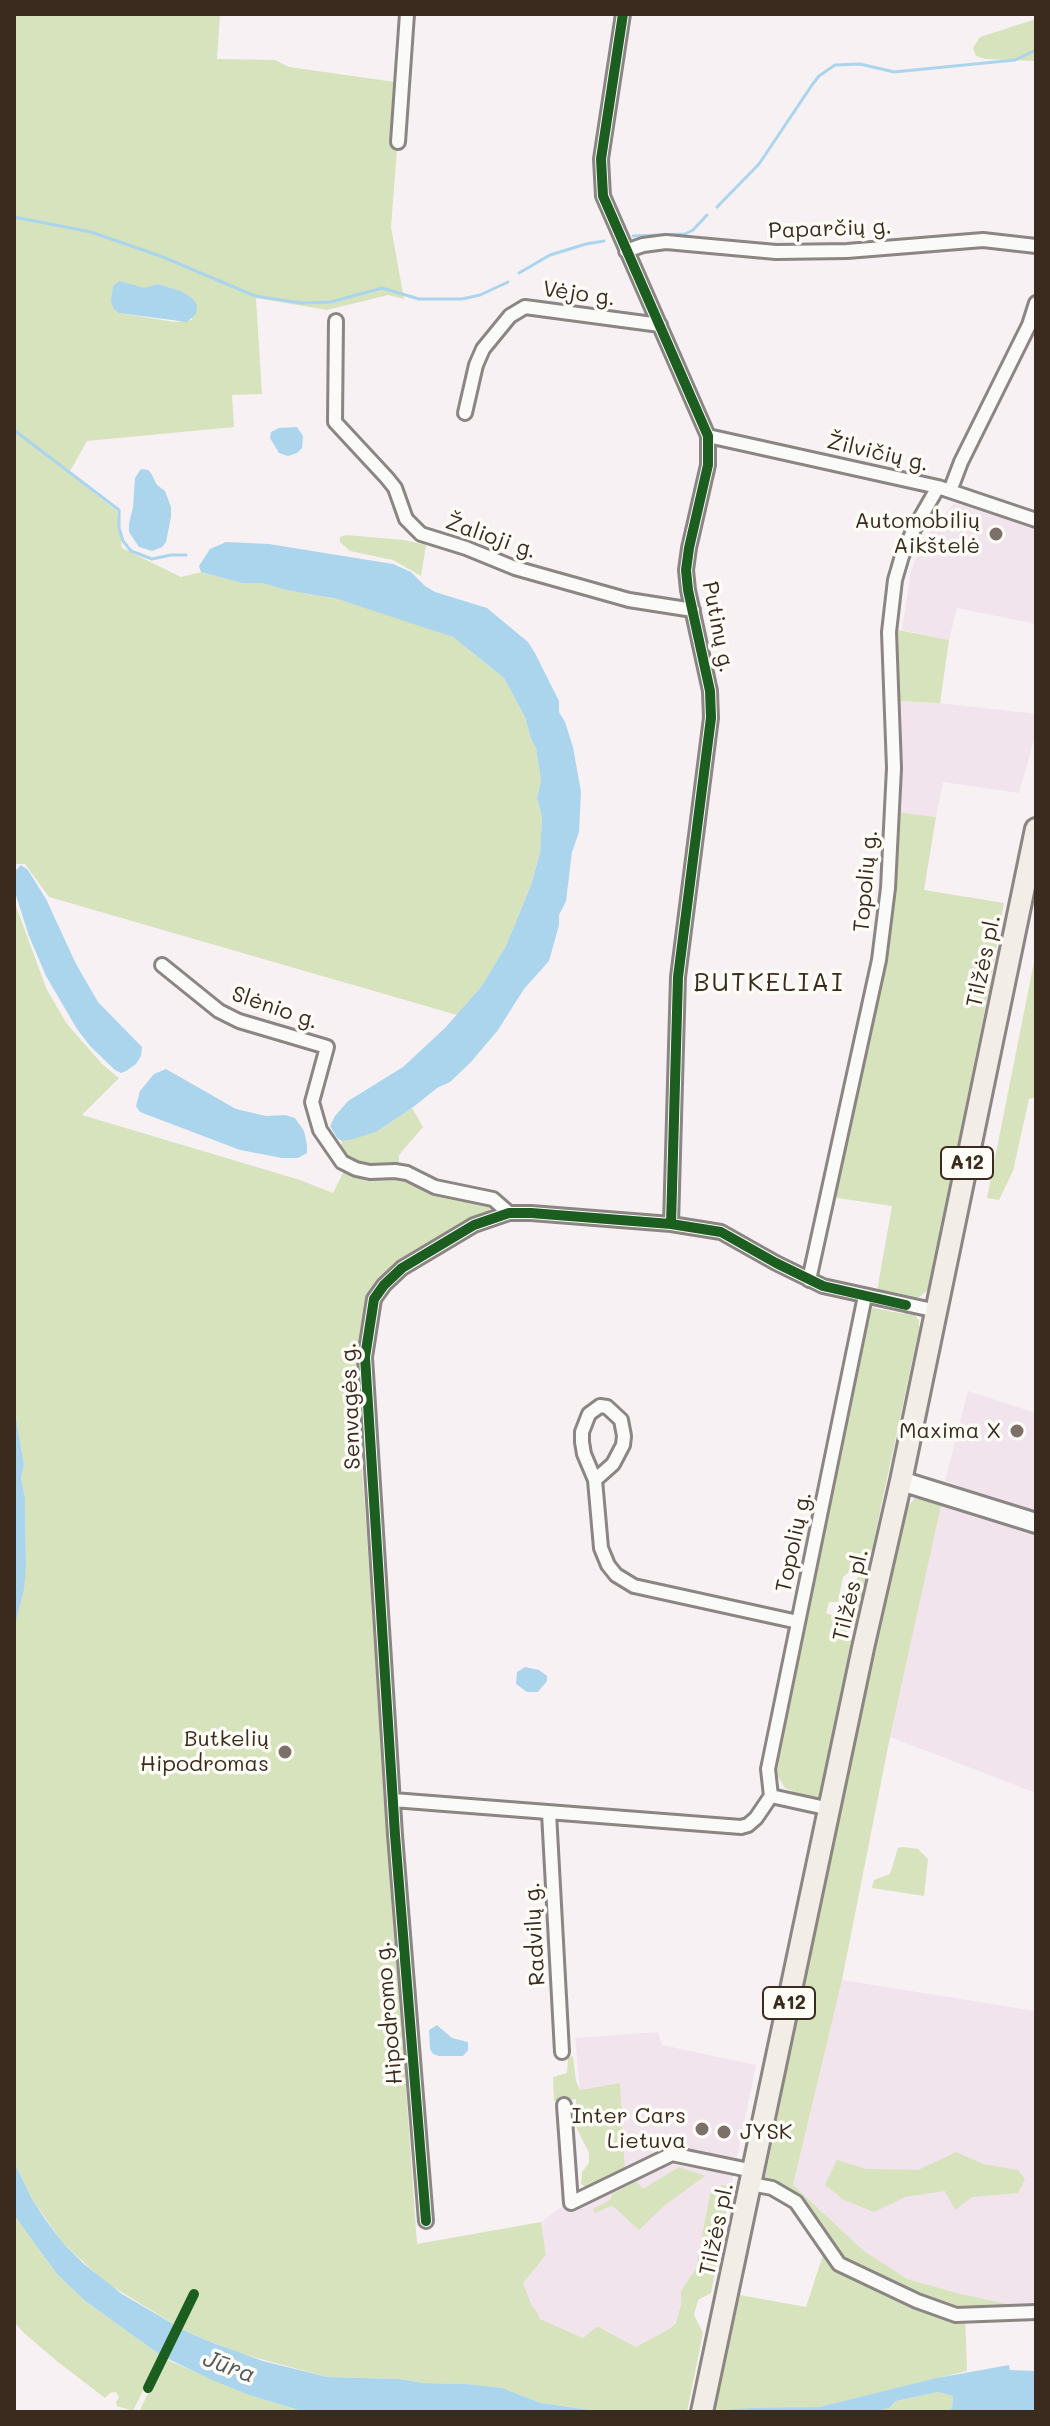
<!DOCTYPE html>
<html>
<head>
<meta charset="utf-8">
<style>
	body { margin:0 }
	#map { position:relative; width:1050px; height:2426px; overflow:hidden; background:#f7f1f4; font-family:Mali,sans-serif }
	canvas { display:block }
	.frame { position:absolute; inset:0; border:16px solid #3b2a1e; pointer-events:none }
</style>
</head>
<body>
<div id="map">
<canvas width="1050" height="2426"></canvas>
<div class="frame"></div>
</div>
<script>
const ctx = document.querySelector('canvas').getContext('2d');
ctx.lineJoin = 'round';
function paint(path, color) {
  ctx.fillStyle = color;
  ctx.fill(path, 'evenodd');
}
function shape(rows) {
  const path = new Path2D();
  for (const r of rows) {
    path.moveTo(r[0], r[1]);
    for (let i = 2; i < r.length; i += 2) path.lineTo(r[i], r[i + 1]);
  }
  return path;
}
function stroke(path, color, width, dash) {
  ctx.strokeStyle = color;
  ctx.lineWidth = width;
  ctx.lineCap = dash ? 'butt' : 'round';
  ctx.setLineDash(dash || []);
  ctx.stroke(path);
}
function write(font, color, halo, rows, align = 'center') {
  ctx.font = font + ' Mali,sans-serif';
  ctx.lineWidth = 7;
  ctx.setLineDash([]);
  ctx.textBaseline = 'middle';
  ctx.strokeStyle = halo;
  ctx.fillStyle = color;
  for (const [text, x, y, turn = 0] of rows) {
    ctx.save();
    ctx.translate(x, y);
    ctx.rotate((+turn || 0) * Math.PI / 180);
    ctx.textAlign = isNaN(turn) ? turn : align;
    if (halo) ctx.strokeText(text, 0, 0);
    ctx.fillText(text, 0, 0);
    ctx.restore();
  }
}
paint(shape([
	[954,503,1036,529,1036,624,957,608,949,640,902,630,911,571,924,539],
	[896,701,940,703,1036,714,1036,733,1019,793,943,782,936,817,896,812],
	[968,1391,1036,1413,1036,1513,945,1481],
	[941,1504,1036,1534,1036,1793,890,1737],
	[842,1980,1036,2011,1036,2305,1022,2307,961,2294,907,2279,864,2251,793,2185],
	[658,2032,662,2045,756,2065,731,2187,722,2185,710,2194,696,2268,681,2291,681,2304,676,2322,669,2329,636,2347,604,2329,595,2328,583,2338,540,2319,538,2313,532,2306,523,2283,546,2255,541,2222,588,2188,625,2169,620,2083,580,2090,575,2038]
]), '#f1e4ed');
paint(shape([
	[14,14,220,14,217,59,275,60,289,67,402,83,391,227,404,299,388,295,327,310,256,298,262,394,232,395,234,427,87,441,69,473,117,511,122,548,181,577,201,572,242,583,262,583,286,590,338,599,396,616,453,637,504,678,525,717,531,739,536,748,541,781,537,798,542,817,540,853,531,885,506,946,481,987,457,1015,49,897,25,864,16,864,14,869],
	[120,281,144,289,158,284,181,291,192,298,192,320,175,322,119,313],
	[1036,19,1036,61,985,59,976,56,973,48,980,37],
	[346,535,404,540,426,545,421,576,393,560,350,551,340,542,340,537],
	[893,629,949,640,940,703,896,701],
	[896,812,936,817,924,890,1004,903,990,985,928,1290,918,1298,911,1299,877,1291,892,1206,831,1197,887,942,894,865],
	[14,901,47,990,67,1024,103,1065,119,1078,82,1115,300,1180,333,1193,350,1159,341,1147,342,1141,376,1132,412,1108,423,1127,399,1155,398,1177,438,1191,488,1203,490,1205,489,1211,419,1249,394,1266,384,1277,370,1299,364,1317,361,1348,362,1410,358,1411,417,2244,541,2222,546,2255,523,2283,532,2306,538,2313,540,2319,583,2338,595,2328,599,2327,636,2347,669,2329,676,2323,681,2304,681,2291,696,2268,710,2194,722,2185,731,2187,711,2293,698,2300,694,2315,703,2333,687,2412,605,2412,541,2403,502,2388,467,2384,423,2383,400,2379,327,2377,239,2353,187,2332,105,2282,63,2243,32,2199,14,2162,14,1629,26,1566,25,1497,21,1478,24,1465,14,1406],
	[1036,952,1036,1097,1029,1099,1013,1171,999,1200,987,1198],
	[869,1307,904,1314,906,1309,913,1313,919,1320,919,1329,872,1549,866,1558,843,1577,838,1602,829,1602,826,1613,834,1616,854,1640,821,1799,814,1800,785,1788,774,1770],
	[915,1498,942,1501,890,1737,842,1980,793,2185,864,2251,907,2279,961,2294,1022,2307,965,2311,967,2371,819,2407,715,2411,740,2295,806,2307,823,2255,795,2208,788,2203,762,2193,900,1515],
	[867,1567,869,1568,856,1627,852,1623,849,1614,858,1575],
	[903,1847,918,1849,928,1859,924,1896,872,1888,874,1880,890,1874,898,1848],
	[573,2056,576,2081,580,2090,620,2083,625,2169,588,2188,581,2184,582,2172,589,2163,589,2153,576,2127,576,2099,554,2101,553,2077,567,2073,568,2058],
	[956,2152,983,2164,1018,2170,1025,2179,1018,2193,972,2197,955,2210,945,2191,905,2197,874,2212,844,2200,825,2185,837,2160,866,2169,918,2170],
	[679,2167,705,2176,665,2205,639,2230,614,2207,611,2206,595,2213,593,2209,610,2200,612,2194,636,2181,643,2189],
	[14,2215,57,2274,84,2300,160,2355,133,2411,117,2406,116,2402,119,2397,116,2392,110,2393,105,2398,58,2362,24,2333,14,2322],
	[165,2359,249,2395,305,2412,139,2412],
	[938,2392,953,2396,952,2408,946,2412,876,2412,893,2405,896,2401]
]), '#d7e3bc');
paint(shape([
	[120,281,144,288,158,284,181,291,192,298,197,305,196,314,187,322,119,313,114,309,111,302,113,286],
	[297,427,303,436,302,448,297,453,288,456,279,453,270,438,271,432,279,428],
	[141,469,148,470,151,473,157,485,165,491,171,507,171,517,166,542,162,547,152,551,139,547,129,532,129,524,133,507,135,478],
	[226,542,269,544,393,564,411,572,425,586,435,592,487,608,528,642,535,653,559,701,559,712,565,722,573,747,581,792,579,832,572,852,566,901,559,915,559,925,549,961,524,989,498,1030,471,1062,450,1082,437,1088,412,1108,376,1132,353,1139,342,1141,337,1138,330,1126,335,1116,348,1101,403,1067,445,1028,481,987,506,946,531,885,540,853,542,817,537,798,541,781,536,748,531,739,525,717,504,678,453,637,338,599,286,590,262,583,242,583,201,572,199,566,210,549],
	[21,865,28,870,46,899,76,964,98,1002,142,1047,141,1056,136,1064,126,1071,121,1073,115,1070,90,1046,77,1029,46,976,29,936,14,889,16,870],
	[166,1069,236,1109,266,1116,285,1115,295,1118,304,1131,307,1145,307,1153,298,1158,282,1158,240,1150,140,1112,136,1106,140,1091,154,1074],
	[14,1406,24,1465,21,1478,25,1497,26,1566,24,1589,14,1629],
	[525,1667,539,1670,547,1676,547,1681,538,1692,527,1692,516,1684,517,1672],
	[437,2025,452,2038,468,2042,468,2050,463,2056,439,2056,433,2054,430,2049,429,2030],
	[14,2162,32,2199,45,2219,63,2243,84,2264,122,2294,187,2332,216,2344,263,2361,327,2377,400,2379,423,2383,467,2384,502,2388,541,2403,605,2412,305,2412,249,2395,210,2379,160,2355,84,2300,57,2274,14,2215],
	[1009,2365,1010,2370,1036,2371,1036,2412,946,2412,952,2408,953,2396,938,2392,896,2401,890,2407,876,2412,702,2412,750,2408,819,2407,937,2378]
]), '#aad5ed');
stroke(shape([
	[717,207,759,164,812,85,819,76,835,65,860,64,894,72,1015,60,1036,50],
	[14,217,91,232,163,257,255,296,302,303,331,302,382,288,419,299,462,299,480,295,508,282],
	[633,236,685,234,693,230,707,215],
	[519,273,550,255,586,244,604,241],
	[14,430,119,510,119,528,123,541,131,551,152,559,171,555,186,555]
]), '#aad5ed', 3);
const minor = shape([
	[623,14,601,159,603,196,708,436,708,465,689,548,686,570,688,590,710,691,711,718,678,977,671,1224],
	[398,142,407,14],
	[626,251,643,245,666,242,776,252,847,251,983,240,1036,246],
	[336,321,335,422,387,478,395,488,406,519,421,534,466,548,515,568,629,600,693,610],
	[465,413,476,365,483,349,510,316,525,307,660,325],
	[708,436,938,487,1036,520],
	[950,491,961,462,1029,325,1036,303],
	[162,965,219,1011,239,1021,327,1047,312,1102,320,1130,342,1162,356,1169,370,1172,395,1171,407,1173,435,1187,493,1199,509,1213],
	[809,1280,879,960,888,888,894,768,889,632,895,580,902,556,914,529,938,487],
	[595,1480,613,1464,623,1445,624,1436,621,1420,607,1407,600,1406,589,1414,582,1432,582,1442,584,1454,595,1480,601,1548,608,1565,616,1575,634,1586,798,1622],
	[771,1796,768,1769,865,1296],
	[393,1800,741,1827,748,1825,756,1818,771,1796,830,1809],
	[549,1813,562,2052],
	[564,2105,571,2203,672,2154,754,2171],
	[751,2184,772,2188,796,2202,839,2264,917,2301,956,2315,1036,2312],
	[426,2221,395,1835,365,1357,374,1299,384,1285,402,1268,474,1225,509,1213,531,1213,671,1224,721,1232,776,1263,823,1286,937,1311]
]);
const secondary = shape([
	[901,1481,1036,1523]
]);
const trunk = shape([
	[702,2412,863,1648,901,1481,1036,829]
]);
stroke(minor, '#8b8583', 18);
stroke(secondary, '#8b8583', 24);
stroke(trunk, '#8b8583', 26);
stroke(minor, '#fafaf8', 12);
stroke(secondary, '#fafaf8', 18);
stroke(trunk, '#f2ede7', 20);
stroke(shape([
	[623,14,601,159,603,196,708,436,708,465,689,548,686,570,688,590,710,691,711,718,678,977,671,1224],
	[426,2221,395,1835,365,1357,374,1299,384,1285,402,1268,474,1225,509,1213,531,1213,671,1224,721,1232,776,1263,823,1286,906,1305],
	[148,2388,194,2294]
]), '#1b5e20', 10);
for (const [x, y, r, color] of [
	[996,534,8,"#7d7069"],
	[1017,1431,8,"#7d7069"],
	[285,1752,8,"#7d7069"],
	[702,2129,8,"#7d7069"],
	[724,2132,8,"#7d7069"]
]) {
  const dot = new Path2D();
  dot.arc(x, y, r, 0, 2 * Math.PI);
  ctx.fillStyle = color;
  ctx.fill(dot);
  stroke(dot, '#fdfcf7', 3);
}
for (const [x, y, w] of [
	[967,1163,52],
	[789,2003,52]
]) {
  const box = new Path2D();
  box.roundRect(x - w / 2, y - 16, w, 32, 6);
  ctx.fillStyle = '#fdfcf7';
  ctx.fill(box);
  stroke(box, '#3b2a1e', 2);
}
write('bold 20px', '#3b2a1e', null, [
	["A12",967,1163],
	["A12",789,2003]
]);
write('22px', '#3b2a1e', '#fdfcf7', [
	["Paparčių g.",830,229,-2],
	["Vėjo g.",579,294,8],
	["Žilvičių g.",878,453,13],
	["Žalioji g.",491,537,19],
	["Putinų g.",718,627,79],
	["Topolių g.",866,881,-85],
	["Tilžės pl.",984,961,-78],
	["Slėnio g.",275,1008,19],
	["Senvagės g.",351,1406,-92],
	["Topolių g.",794,1542,-78],
	["Tilžės pl.",851,1595,-77],
	["Radvilų g.",535,1934,-93],
	["Hipodromo g.",389,2013,-95],
	["Tilžės pl.",717,2229,-78]
]);
write('22px', '#3b2a1e', '#fdfcf7', [
	["Automobilių",980,521],
	["Aikštelė",980,546],
	["Maxima X",1001,1431],
	["Butkelių",269,1739],
	["Hipodromas",269,1764],
	["Inter Cars",686,2116],
	["Lietuva",686,2141],
	["JYSK",740,2132,"left"]
], 'right');
write('italic 24px', '#525a5b', '#fdfcf7', [
	["Jūra",229,2367,20]
]);
ctx.letterSpacing = '2px';
write('26px', '#3b2a1e', '#fdfcf7', [
	["BUTKELIAI",769,983]
]);
ctx.letterSpacing = '0px';
</script>
</body>
</html>
